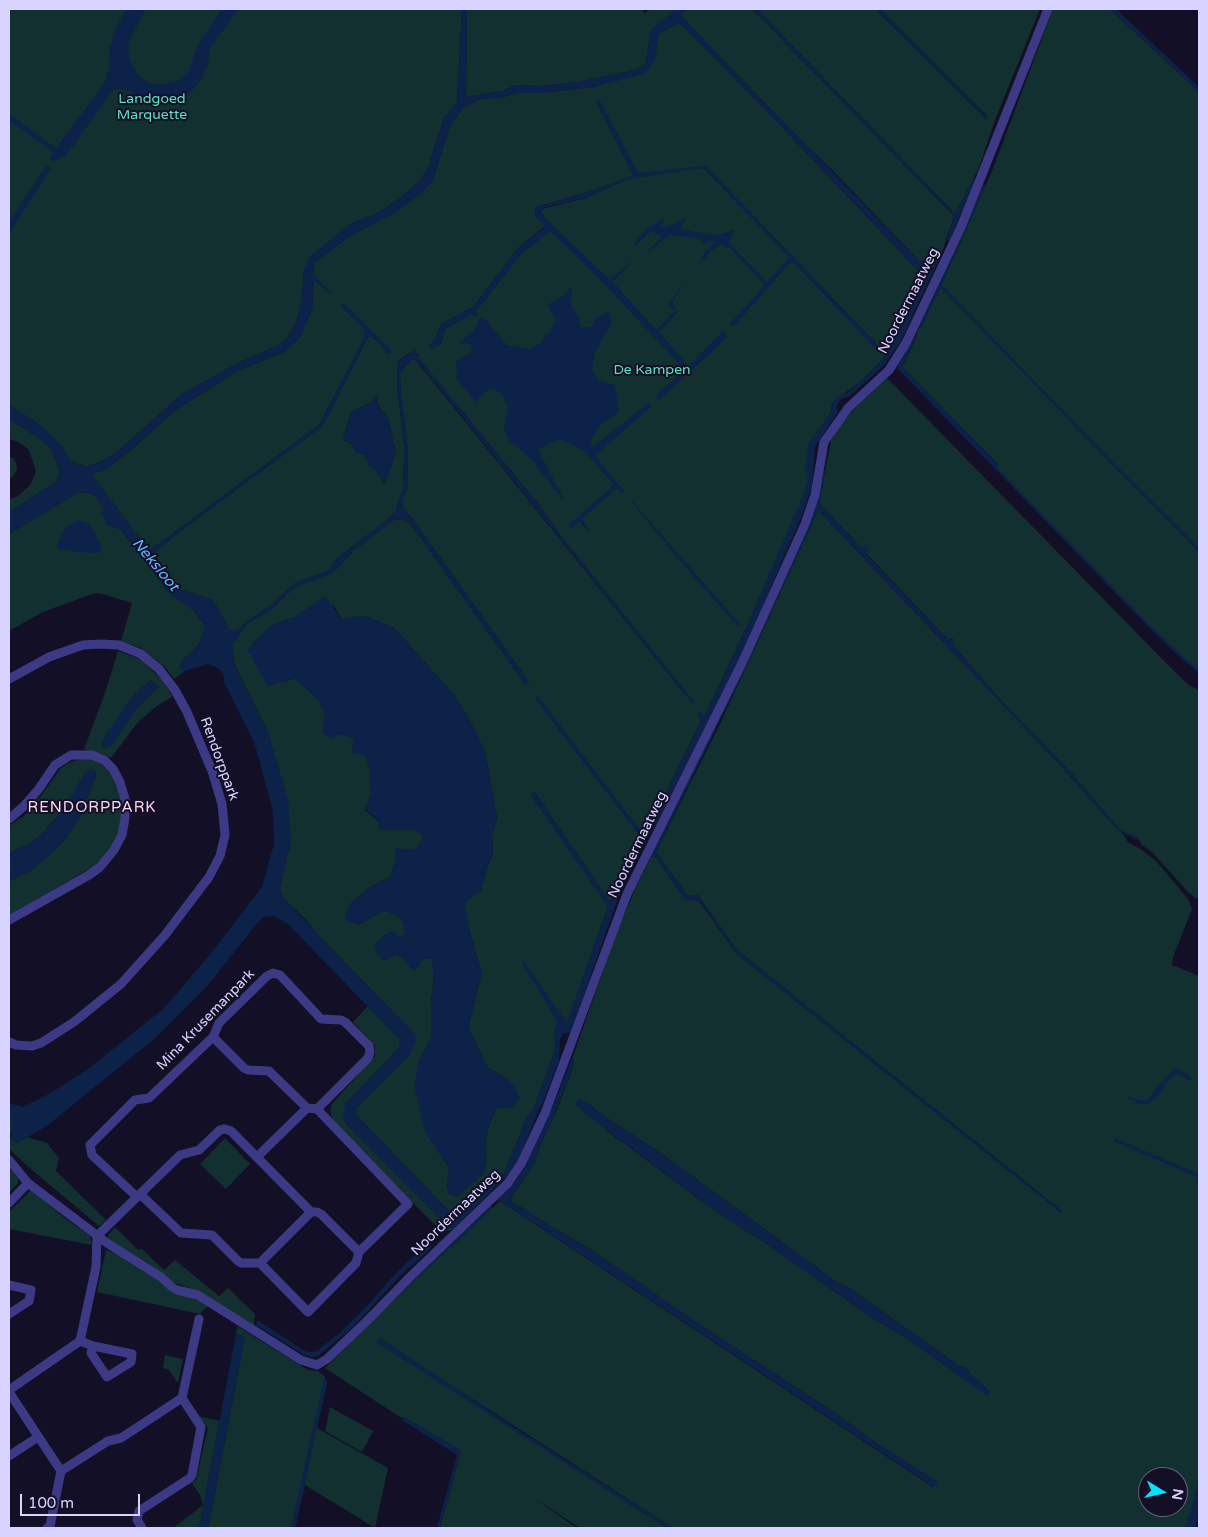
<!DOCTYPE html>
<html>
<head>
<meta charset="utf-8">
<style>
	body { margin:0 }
	#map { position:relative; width:1208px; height:1537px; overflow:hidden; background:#130f26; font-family:"Varela Round",sans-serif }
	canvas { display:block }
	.frame { position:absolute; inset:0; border:10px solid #d9d4ff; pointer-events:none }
	.north { position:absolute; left:1138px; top:1467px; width:50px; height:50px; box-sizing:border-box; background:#130f26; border:1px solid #625e7d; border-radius:50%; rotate:99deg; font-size:14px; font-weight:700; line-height:20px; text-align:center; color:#d9d4ff }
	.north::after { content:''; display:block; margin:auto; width:18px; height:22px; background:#00e5ff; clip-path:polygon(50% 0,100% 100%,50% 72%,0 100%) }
	.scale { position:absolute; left:20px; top:1494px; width:120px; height:22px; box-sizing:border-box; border:2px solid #d9d4ff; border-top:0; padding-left:6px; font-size:15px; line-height:18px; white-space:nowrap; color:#d9d4ff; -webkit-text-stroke:4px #130f26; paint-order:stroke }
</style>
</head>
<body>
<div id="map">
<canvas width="1208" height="1537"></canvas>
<div class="frame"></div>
<div class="north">N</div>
<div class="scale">100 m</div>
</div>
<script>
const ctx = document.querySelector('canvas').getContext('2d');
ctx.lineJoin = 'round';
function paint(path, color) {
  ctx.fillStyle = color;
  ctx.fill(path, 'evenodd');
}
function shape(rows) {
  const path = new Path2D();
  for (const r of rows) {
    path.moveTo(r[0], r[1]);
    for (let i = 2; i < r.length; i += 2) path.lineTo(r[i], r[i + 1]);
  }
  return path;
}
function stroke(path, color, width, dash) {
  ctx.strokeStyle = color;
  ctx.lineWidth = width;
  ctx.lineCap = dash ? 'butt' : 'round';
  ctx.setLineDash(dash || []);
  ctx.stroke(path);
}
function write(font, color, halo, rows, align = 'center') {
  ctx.font = font + ' "Varela Round",sans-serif';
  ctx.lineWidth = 4;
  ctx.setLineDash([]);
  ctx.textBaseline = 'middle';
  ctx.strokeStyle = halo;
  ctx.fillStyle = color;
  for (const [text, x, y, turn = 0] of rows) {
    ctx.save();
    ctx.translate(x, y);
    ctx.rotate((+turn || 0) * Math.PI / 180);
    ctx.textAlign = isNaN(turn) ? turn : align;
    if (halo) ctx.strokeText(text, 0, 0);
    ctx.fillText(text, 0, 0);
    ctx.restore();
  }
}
paint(shape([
	[9,9,462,9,457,102,444,118,429,165,420,181,400,198,376,214,350,224,304,269,302,298,298,316,291,333,285,340,277,346,238,363,181,395,119,450,104,460,86,467,70,460,61,445,37,423,9,405],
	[467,9,642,9,644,13,649,10,648,9,677,9,651,31,646,61,644,65,635,70,579,82,539,86,516,85,503,91,466,97],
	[686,9,752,9,954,216,940,258,939,258,930,272,834,172,766,106,681,16],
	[757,9,875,9,986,119,988,117,880,9,1040,9,995,120,979,168,955,214],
	[1053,9,1110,9,1199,92,1199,673,1148,625,997,469,998,464,902,367,917,336,916,334,941,286,992,171],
	[678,23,684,27,765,109,922,275,916,300,884,358,862,380,832,403,831,412,813,450,803,512,793,536,778,569,745,630,705,716,700,712,698,715,701,721,655,815,643,834,535,698,641,837,617,883,610,902,534,791,531,795,608,906,567,1024,523,961,558,1022,554,1032,556,1042,555,1051,533,1110,528,1115,504,1173,465,1209,448,1210,356,1115,357,1107,411,1053,306,920,283,898,280,888,291,839,269,735,234,663,232,641,237,640,242,630,247,624,272,609,295,587,334,572,353,551,387,525,394,520,403,519,410,523,525,684,529,682,412,518,403,508,402,500,407,489,408,450,401,395,400,373,411,360,415,359,681,690,694,702,565,541,535,500,418,357,419,354,410,353,398,361,397,384,405,454,403,476,404,488,398,501,397,510,387,520,336,559,330,570,295,583,270,606,247,621,238,630,229,630,213,600,178,589,152,554,183,529,320,428,327,418,368,337,372,336,388,353,391,352,341,307,364,328,365,337,319,425,149,551,91,474,106,469,129,452,174,411,239,370,283,353,300,337,312,309,314,279,322,287,313,274,314,263,347,238,433,180,450,125,464,107,480,99,504,97,515,93,540,93,594,87,650,68,659,33],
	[596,101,638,174,586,198,545,208,541,211,549,231,520,255,476,311,445,329,440,345,428,346,435,340,441,324,473,307,520,246,545,226,535,215,536,207,592,191,634,175],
	[379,395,377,401,380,408,387,416,391,429,393,443,396,450,390,470,384,483,375,469,369,466,364,454,357,453,353,445,344,440,345,431,352,411,371,403],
	[334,606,342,619,364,616,394,628,454,695,469,719,485,752,497,818,492,836,493,854,487,868,481,890,464,902,469,929,479,964,482,971,468,1027,487,1067,509,1080,513,1107,497,1108,489,1125,485,1147,487,1160,484,1172,458,1196,449,1194,447,1185,449,1168,425,1131,419,1061,431,1038,431,1003,434,975,432,959,423,959,414,971,404,959,397,954,383,961,375,944,386,934,398,937,405,935,405,928,403,921,396,915,385,910,358,925,345,918,351,903,369,888,391,876,395,861,416,850,424,837,416,830,380,830,379,822,365,810,371,794,370,768,365,755,354,739,341,734,325,715,319,700,295,678,282,682,248,651,255,641,274,624],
	[887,378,1172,669,1189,685,1199,690,1199,894,1197,899,1189,893,1153,853,1142,845,1137,837,1121,831,1067,768,1005,705,953,645,953,639,948,640,819,503,831,441,840,425,857,406],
	[9,419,39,438,49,447,53,452,60,472,56,482,9,512,9,499,18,496,30,485,36,472,33,461,28,449,18,442,9,439],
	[9,456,13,458,16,463,17,469,14,475,9,479],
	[79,492,93,494,103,507,107,524,120,529,178,600,183,602,195,612,204,625,204,631,198,646,181,662,182,670,185,671,174,679,165,667,141,648,121,641,132,603,106,595,97,593,89,595,43,612,9,631,9,534],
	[818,510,1062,767,1108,819,1124,835,1128,842,1142,850,1157,862,1188,899,1192,909,1173,957,1172,966,1177,967,1199,976,1199,1483,1186,1527,1187,1528,673,1528,435,1375,377,1342,667,1528,580,1528,534,1498,577,1528,440,1528,461,1451,404,1417,403,1418,400,1417,325,1368,425,1270,500,1201,933,1487,936,1481,873,1441,838,1415,699,1324,588,1248,530,1214,527,1210,512,1203,511,1198,534,1164,541,1144,559,1105,572,1070,574,1060,572,1059,617,932,635,889,651,857,654,855,685,899,699,901,737,954,1060,1212,1062,1211,737,950,698,895,688,896,656,852,720,724],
	[587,1103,607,1118,662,1154,838,1283,848,1287,952,1361,958,1366,965,1367,974,1378,981,1382,963,1378,903,1336,868,1315,764,1242,715,1211,606,1130],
	[1148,1477,1178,1477,1178,1507,1148,1507],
	[118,651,142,660,161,679,173,696,157,706,138,722,111,758,100,753,84,749,104,696],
	[151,680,158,687,136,709,126,723,105,736,135,694],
	[85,757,98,761,115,777,123,806,119,831,112,849,94,866,9,915,9,881,32,870,60,845,71,831,80,816,96,777,95,772,88,769,64,809,39,837,29,844,9,853,9,826,26,814,40,797,61,768,66,764],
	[368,1006,399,1039,399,1048,346,1103,344,1120,348,1126,452,1230,446,1231,435,1225,379,1169,333,1120,330,1111,332,1104,375,1056,375,1046,353,1022],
	[9,1117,13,1124,10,1137,18,1142,27,1137,47,1143,59,1158,56,1171,106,1220,99,1226,32,1170,9,1149],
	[225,1138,250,1164,226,1189,200,1164],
	[9,1168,18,1178,18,1183,9,1193],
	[31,1190,66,1219,90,1236,92,1245,9,1229,9,1212],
	[115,1227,138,1250,142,1249,164,1270,175,1260,219,1296,228,1288,255,1314,254,1326,197,1291,173,1282,148,1263,115,1245,108,1239,108,1235],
	[106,1250,117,1254,144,1270,173,1291,199,1299,208,1306,200,1314,97,1292],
	[237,1326,308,1370,318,1371,325,1377,327,1383,317,1428,388,1468,375,1528,305,1485,295,1528,208,1528,245,1337,236,1334],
	[165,1355,183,1359,178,1383,169,1370,163,1368],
	[330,1407,373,1431,362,1452,325,1431],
	[198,1416,220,1421,216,1440,199,1528,173,1528,203,1505,200,1495,192,1483,196,1480,208,1428]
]), '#12302f');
paint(shape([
	[126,9,146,9,129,41,128,48,130,61,138,75,149,83,161,85,178,81,189,70,198,44,222,9,239,9,210,48,208,63,202,78,191,92,174,101,153,105,141,101,128,91,114,89,65,157,60,157,53,162,50,159,53,152,9,120,9,114,56,148,105,82,109,67,110,47,114,32],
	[462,9,467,9,466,97,503,91,516,85,539,86,579,82,635,70,644,65,646,61,651,31,654,26,677,9,686,9,681,16,928,270,931,272,939,257,940,258,920,299,900,343,883,366,850,396,841,399,837,406,837,413,815,447,812,485,805,507,750,636,727,685,658,820,635,860,617,901,571,1032,562,1034,560,1040,559,1061,541,1107,538,1112,519,1158,510,1173,452,1230,348,1126,344,1120,343,1115,346,1103,399,1048,399,1039,287,923,273,916,264,917,258,922,208,985,153,1040,48,1125,18,1143,11,1140,13,1124,9,1117,9,1103,23,1107,49,1094,88,1069,164,1008,208,957,262,887,274,844,273,811,255,745,224,682,223,673,218,668,208,664,185,671,179,668,181,662,198,646,204,631,204,625,195,612,168,592,134,545,120,529,107,524,102,515,103,507,93,494,79,492,9,534,9,512,56,482,60,472,53,452,49,447,39,438,9,419,9,405,37,423,53,436,61,445,70,460,86,467,104,460,119,450,181,395,238,363,277,346,285,340,291,333,298,316,302,298,304,269,309,257,350,224,376,214,400,198,420,181,429,165,444,118,457,102],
	[678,23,684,27,765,109,922,275,916,300,884,358,862,380,847,393,841,394,832,403,831,412,809,442,805,467,808,478,802,498,745,630,718,688,705,715,699,712,698,715,701,721,655,815,643,834,538,696,535,698,641,837,617,883,610,902,534,791,531,795,608,907,567,1023,523,960,521,962,558,1022,554,1032,556,1042,555,1051,533,1110,528,1115,504,1173,465,1209,448,1210,356,1115,357,1107,411,1053,416,1041,415,1034,283,898,280,888,291,839,288,799,269,735,234,663,233,641,237,640,242,630,247,624,272,609,295,587,334,572,353,551,387,525,394,520,403,519,410,523,525,684,529,682,412,518,403,508,402,500,407,489,408,450,401,395,400,373,411,360,415,359,421,365,681,690,693,704,694,702,565,541,535,500,418,357,416,350,398,361,397,384,405,454,403,476,404,488,398,501,397,510,387,520,336,559,330,570,295,583,270,606,247,621,238,630,229,630,213,600,178,589,152,554,183,529,320,428,327,418,368,337,372,336,388,353,391,352,391,350,343,303,341,304,341,307,364,328,365,337,319,425,149,551,92,474,106,469,129,452,174,411,239,370,283,353,300,337,312,309,314,279,331,294,333,294,313,274,314,263,347,238,396,212,423,192,433,180,450,125,464,107,480,99,504,97,515,93,540,93,594,87,644,74,655,61,659,33],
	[752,9,757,9,955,214,973,179,975,180,949,242,947,240,954,216],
	[875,9,880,9,988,118,986,119],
	[1110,9,1116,9,1199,87,1199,92],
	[599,99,638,173,706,166,882,349,879,351,874,347,794,263,791,262,733,327,730,324,765,285,730,248,721,244,710,252,699,265,705,251,716,242,710,241,704,245,700,238,669,235,645,255,662,236,651,231,634,247,635,242,650,226,666,217,661,225,667,227,686,218,680,229,715,236,734,230,729,243,767,282,788,259,788,256,703,168,640,177,623,181,586,198,545,207,541,211,545,218,610,280,636,258,613,282,656,330,675,311,669,304,686,279,672,303,678,312,659,332,688,366,723,331,727,336,715,349,659,400,656,395,685,370,593,272,550,231,520,255,476,311,478,315,477,317,472,314,445,329,440,345,431,349,428,346,435,340,441,324,473,307,520,246,545,227,535,215,536,207,592,191,633,175,596,101],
	[46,166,51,168,9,234,9,222],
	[572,286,571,306,579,317,580,327,591,327,596,318,609,312,612,322,595,352,592,371,600,381,615,385,619,412,601,424,592,438,591,448,650,402,651,407,595,456,624,491,622,493,618,489,615,490,582,519,589,529,587,530,579,522,571,529,568,525,611,488,613,484,585,451,560,439,538,449,565,502,532,460,509,440,504,429,508,407,502,393,490,388,475,402,457,379,456,361,471,353,472,344,459,343,473,331,480,318,486,320,507,345,530,349,541,343,544,336,550,333,555,320,547,305,563,296],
	[916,334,917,335,902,367,998,464,997,471,899,370,897,367],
	[379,393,377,401,380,408,387,416,391,429,393,443,396,450,390,470,384,483,375,469,369,466,364,454,357,453,354,450,353,445,344,440,343,437,352,411,371,403],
	[827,457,820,504,861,548,866,547,868,548,866,554,948,640,954,640,953,645,1005,705,1067,768,1121,831,1137,837,1137,840,1118,830,1062,767,818,510,747,665,656,852,688,896,698,895,737,950,1062,1211,1060,1212,737,954,700,901,685,899,655,856,652,858,650,856,696,765,811,519,818,501],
	[631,500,738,622,741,626,738,626,700,584,632,503],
	[77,520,89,523,101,544,101,551,98,553,78,552,57,548,57,544,65,528],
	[325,596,342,619,364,616,394,628,454,695,469,719,485,752,497,818,492,836,493,854,487,868,481,890,465,903,469,929,479,964,482,971,468,1027,487,1067,509,1080,515,1087,519,1098,513,1107,497,1108,489,1125,485,1147,487,1160,484,1172,458,1196,449,1194,447,1185,449,1168,425,1131,414,1085,419,1061,431,1038,431,1003,434,975,432,959,423,959,414,971,404,959,397,954,383,961,377,954,375,944,386,934,394,931,398,937,405,935,403,921,396,915,385,910,358,925,349,922,345,918,351,903,369,888,391,876,395,861,396,848,416,850,424,837,416,830,380,830,379,821,365,809,371,794,370,768,365,755,351,753,354,739,341,734,331,739,322,733,325,715,319,700,295,678,267,686,248,651,255,641,274,624,292,619],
	[151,680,158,686,136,709,112,745,108,748,103,748,102,743,105,736,127,704,135,694],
	[92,768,96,777,80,816,71,831,60,845,32,870,9,881,9,853,29,844,39,837,64,809,85,772,88,769],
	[572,1058,574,1060,572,1070,553,1118,541,1144,534,1164,511,1197,512,1203,527,1210,530,1214,588,1248,636,1280,699,1324,838,1415,873,1441,937,1481,937,1485,934,1487,502,1202,499,1200,495,1202,514,1183,524,1169,555,1101],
	[1176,1068,1187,1074,1191,1077,1189,1081,1181,1075,1176,1075,1169,1080,1157,1097,1148,1104,1139,1104,1127,1098,1130,1096,1138,1100,1147,1100,1165,1078],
	[579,1099,587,1103,607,1118,662,1154,838,1283,848,1287,952,1361,958,1366,965,1367,974,1378,981,1382,991,1393,986,1395,903,1336,868,1315,764,1242,715,1211,583,1112,575,1103],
	[1115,1138,1199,1174,1199,1178,1114,1141],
	[491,1206,493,1207,472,1228,416,1279,415,1278],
	[427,1243,431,1244,431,1248,400,1276,354,1326,318,1356,312,1357,301,1353,256,1325,257,1321,259,1321,305,1351,312,1352,318,1350,337,1335,367,1306,393,1276],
	[236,1334,245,1337,208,1528,199,1528],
	[380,1338,514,1427,673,1528,667,1528,376,1342],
	[324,1379,327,1380,305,1484,295,1528,291,1528],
	[404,1417,461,1451,440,1528,437,1528,457,1455,402,1420],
	[1199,1483,1199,1513,1195,1528,1187,1528,1185,1527]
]), '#0c2248');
stroke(shape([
	[984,186,940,285,1115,466,1199,550],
	[921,326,940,285],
	[997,469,1149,626,1185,660,1199,671]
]), '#0c2248', 2.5);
stroke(shape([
	[9,679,49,657,83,645,101,644,119,645,141,654,159,669,175,690,187,712,212,771,222,804,225,835,220,856,209,877,165,935,121,984,74,1022,41,1043,32,1046,16,1045,9,1042],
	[9,819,23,807,38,790,55,765,71,755,92,755,104,760,113,769,120,782,125,799,125,818,122,835,114,850,100,867,89,875,9,920],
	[213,1037,244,1068,248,1070,269,1071,307,1108,317,1109],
	[257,1157,307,1108],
	[9,1160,28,1183,107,1243,161,1277,172,1287,177,1290,198,1295,301,1360,317,1365,327,1359,370,1318,412,1275,508,1183,521,1164,545,1113,627,894,742,663,805,524,815,495,824,442,848,408,889,370,906,343,961,227,1048,9],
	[137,1197,92,1155,90,1145,135,1100,149,1098,213,1037,219,1023,267,976,273,973,280,975,321,1019,341,1020,345,1022,369,1046,370,1052,368,1058,317,1109,408,1204,359,1252,356,1263,308,1312,260,1263,241,1263,238,1261,212,1235,181,1233,140,1194],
	[9,1203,28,1183],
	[97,1236,180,1155,199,1150,220,1130,225,1129,231,1131,311,1212,317,1212,321,1214,359,1252],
	[260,1263,311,1212],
	[9,1285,31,1290,29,1301,9,1314],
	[80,1341,93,1346,132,1354,131,1362,107,1377,91,1353,93,1346],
	[9,1390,80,1341,96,1267,97,1236],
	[9,1392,61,1471,50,1526,47,1528],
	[9,1456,38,1437],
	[61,1471,108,1441,121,1438,182,1398],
	[142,1528,137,1520,139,1511,190,1478,192,1475,201,1427,182,1398,199,1319]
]), '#3d3a85', 9);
write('14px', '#5fe0c0', '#130f26', [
	["Landgoed",152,99],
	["Marquette",152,115],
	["De Kampen",652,370]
]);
write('14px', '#d9d4ff', '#130f26', [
	["Noordermaatweg",909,301,-63],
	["Rendorppark",219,759,70],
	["Noordermaatweg",638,845,-64],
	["Mina Krusemanpark",206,1020,-46],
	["Noordermaatweg",456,1213,-44]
]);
write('italic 15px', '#62b6ff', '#130f26', [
	["Neksloot",155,565,50]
]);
ctx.letterSpacing = '1px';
write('15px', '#ffd6f0', '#130f26', [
	["RENDORPPARK",92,808]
]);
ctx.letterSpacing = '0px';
</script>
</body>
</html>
